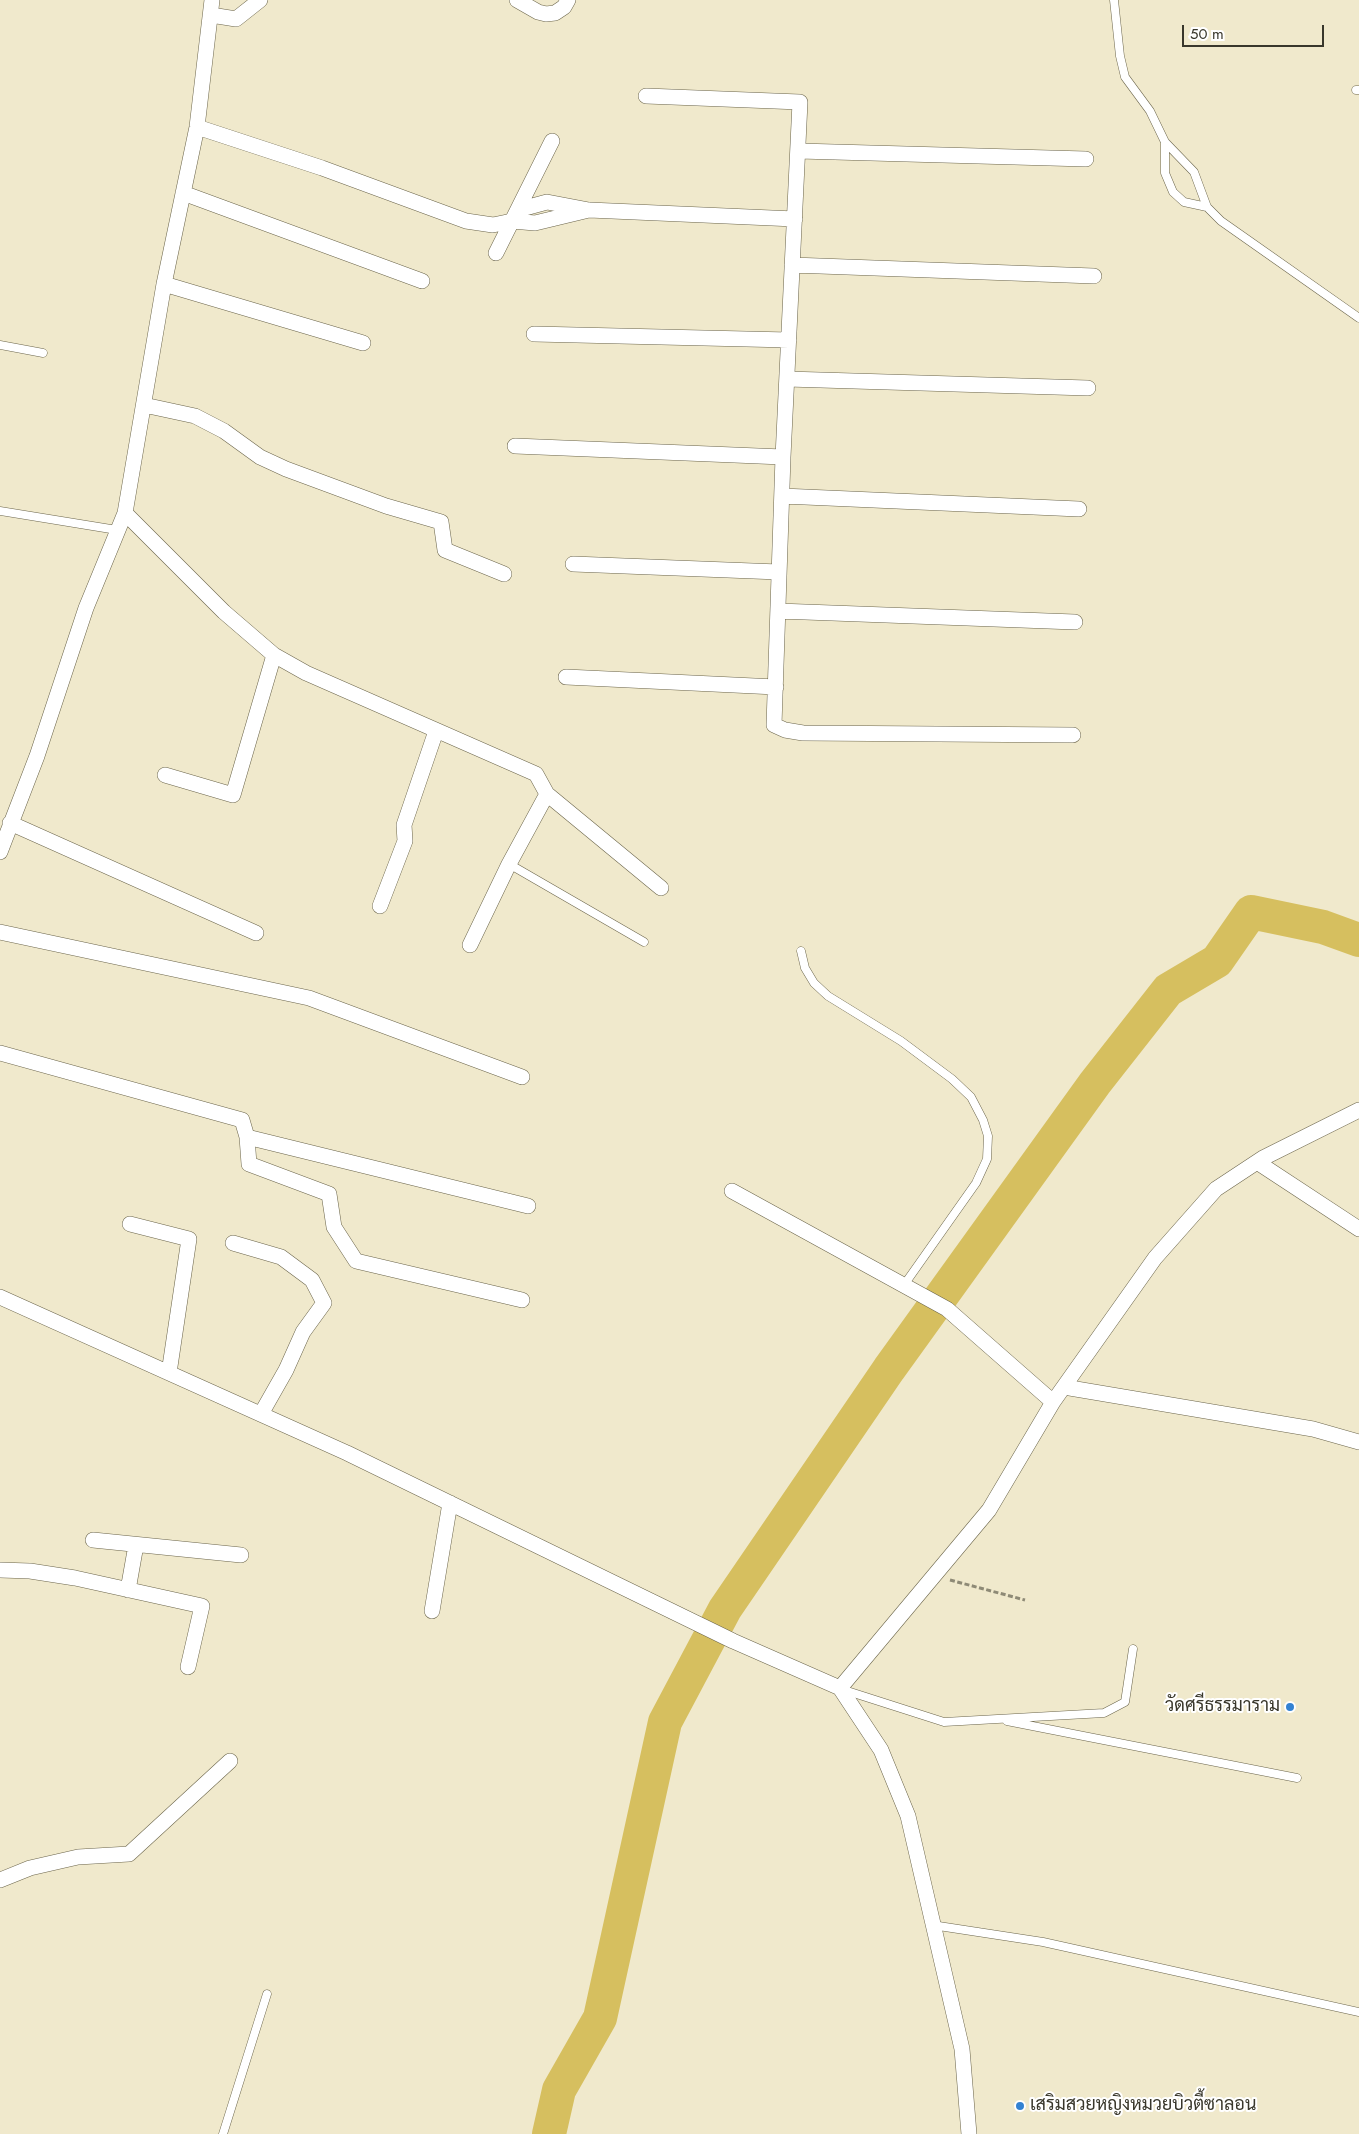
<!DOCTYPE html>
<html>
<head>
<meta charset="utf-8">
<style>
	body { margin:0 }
	#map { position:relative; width:1359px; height:2134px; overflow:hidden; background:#f0e9cc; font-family:Jost,sans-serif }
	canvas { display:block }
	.scale { position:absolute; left:1182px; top:25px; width:142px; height:22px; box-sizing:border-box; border:2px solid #39372b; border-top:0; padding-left:6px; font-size:15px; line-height:18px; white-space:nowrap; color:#39372b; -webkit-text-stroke:4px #fff; paint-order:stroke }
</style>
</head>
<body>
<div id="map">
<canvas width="1359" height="2134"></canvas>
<div class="scale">50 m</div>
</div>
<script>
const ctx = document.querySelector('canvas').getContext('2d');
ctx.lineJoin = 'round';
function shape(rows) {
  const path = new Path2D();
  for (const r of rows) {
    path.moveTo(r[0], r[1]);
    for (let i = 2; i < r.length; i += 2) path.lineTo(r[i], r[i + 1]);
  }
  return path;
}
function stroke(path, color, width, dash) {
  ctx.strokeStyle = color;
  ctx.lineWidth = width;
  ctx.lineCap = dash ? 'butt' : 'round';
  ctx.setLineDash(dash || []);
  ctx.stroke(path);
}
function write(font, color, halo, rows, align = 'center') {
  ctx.font = font + ' Jost,Sarabun,sans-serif';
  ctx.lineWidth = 4;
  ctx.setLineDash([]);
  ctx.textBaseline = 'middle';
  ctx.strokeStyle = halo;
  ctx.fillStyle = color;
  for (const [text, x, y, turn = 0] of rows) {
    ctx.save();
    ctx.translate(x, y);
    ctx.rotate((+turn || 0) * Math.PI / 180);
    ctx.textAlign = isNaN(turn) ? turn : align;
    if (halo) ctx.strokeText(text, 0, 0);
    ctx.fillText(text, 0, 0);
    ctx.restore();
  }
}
stroke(shape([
	[549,2134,559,2090,600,2018,665,1722,725,1609,889,1369,1095,1083,1168,990,1217,961,1251,912,1323,927,1359,940]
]), '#d6bf5f', 34);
const lane = shape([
	[1114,0,1120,56,1125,77,1150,111,1165,142,1194,172,1207,207,1221,221,1359,318],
	[1356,90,1359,90],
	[1165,142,1165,173,1173,192,1184,202,1207,207],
	[0,345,43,353],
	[0,511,117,530],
	[509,864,644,942],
	[801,951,805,968,814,983,828,996,901,1041,952,1079,971,1097,983,1120,988,1136,987,1159,976,1183,904,1285],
	[844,1690,944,1722,1104,1713,1125,1702,1133,1649],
	[1007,1721,1297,1778],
	[932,1925,1043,1942,1359,2012],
	[223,2134,267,1994]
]);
const street = shape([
	[517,0,538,12,546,14,555,13,564,7,568,0],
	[211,15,236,19,260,0],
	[646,96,800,102,783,457,774,725,785,730,803,733,1073,735],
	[197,127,322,168,466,221,493,225,512,221,535,223,589,210],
	[799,151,1086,159],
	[183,193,422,281],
	[512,221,525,208,547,202,589,210,795,219],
	[496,253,552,141],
	[792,265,1094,276],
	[164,284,363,343],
	[534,334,789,340],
	[787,379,1088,388],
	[144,405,195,416,224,431,260,457,286,469,386,506,441,522,445,550,504,574],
	[515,446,783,457],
	[782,496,1079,509],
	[125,513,224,612,274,655,306,673,536,774,547,794,509,864,470,945],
	[573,564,779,572],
	[778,611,1075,622],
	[566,677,776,687],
	[165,775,233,795,274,655],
	[547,794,661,888],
	[10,823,256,933],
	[0,852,37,756,86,608,125,513,164,284,197,127,212,0],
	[380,906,405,841,404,825,436,731],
	[0,932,309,998,522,1077],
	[0,1053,242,1120,247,1137,249,1164,329,1194,334,1227,356,1261,522,1300],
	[247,1137,528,1206],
	[1257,1162,1359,1229],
	[732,1191,947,1309,1053,1402],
	[130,1224,189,1239,169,1373],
	[233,1243,281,1257,312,1280,324,1303,303,1332,286,1370,261,1414],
	[0,1297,347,1453,733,1641,840,1688,881,1750,908,1816,962,2049,969,2134],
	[1064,1387,1313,1429,1359,1442],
	[93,1540,241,1555],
	[0,1570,30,1571,75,1578,202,1606,188,1667],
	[128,1590,136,1545],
	[432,1611,450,1503],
	[840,1688,989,1510,1053,1402,1155,1258,1216,1189,1263,1158,1359,1110],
	[0,1880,30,1868,78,1857,129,1854,230,1761]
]);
stroke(lane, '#6b654b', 9);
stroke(street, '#6b654b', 16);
stroke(shape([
	[950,1580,1025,1600]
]), '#8e8a76', 3, [5, 2.5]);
stroke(lane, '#fff', 8);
stroke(street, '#fff', 15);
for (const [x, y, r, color] of [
	[1290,1707,5,"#3382d2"],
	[1020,2106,5,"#3382d2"]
]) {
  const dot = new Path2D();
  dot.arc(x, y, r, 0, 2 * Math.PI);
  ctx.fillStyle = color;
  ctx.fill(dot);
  stroke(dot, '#fff', 2);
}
write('18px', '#39372b', '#fff', [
	["วัดศรีธรรมาราม",1280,1707],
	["เสริมสวยหญิงหมวยบิวตี้ซาลอน",1030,2106,"left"]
], 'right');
</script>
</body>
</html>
